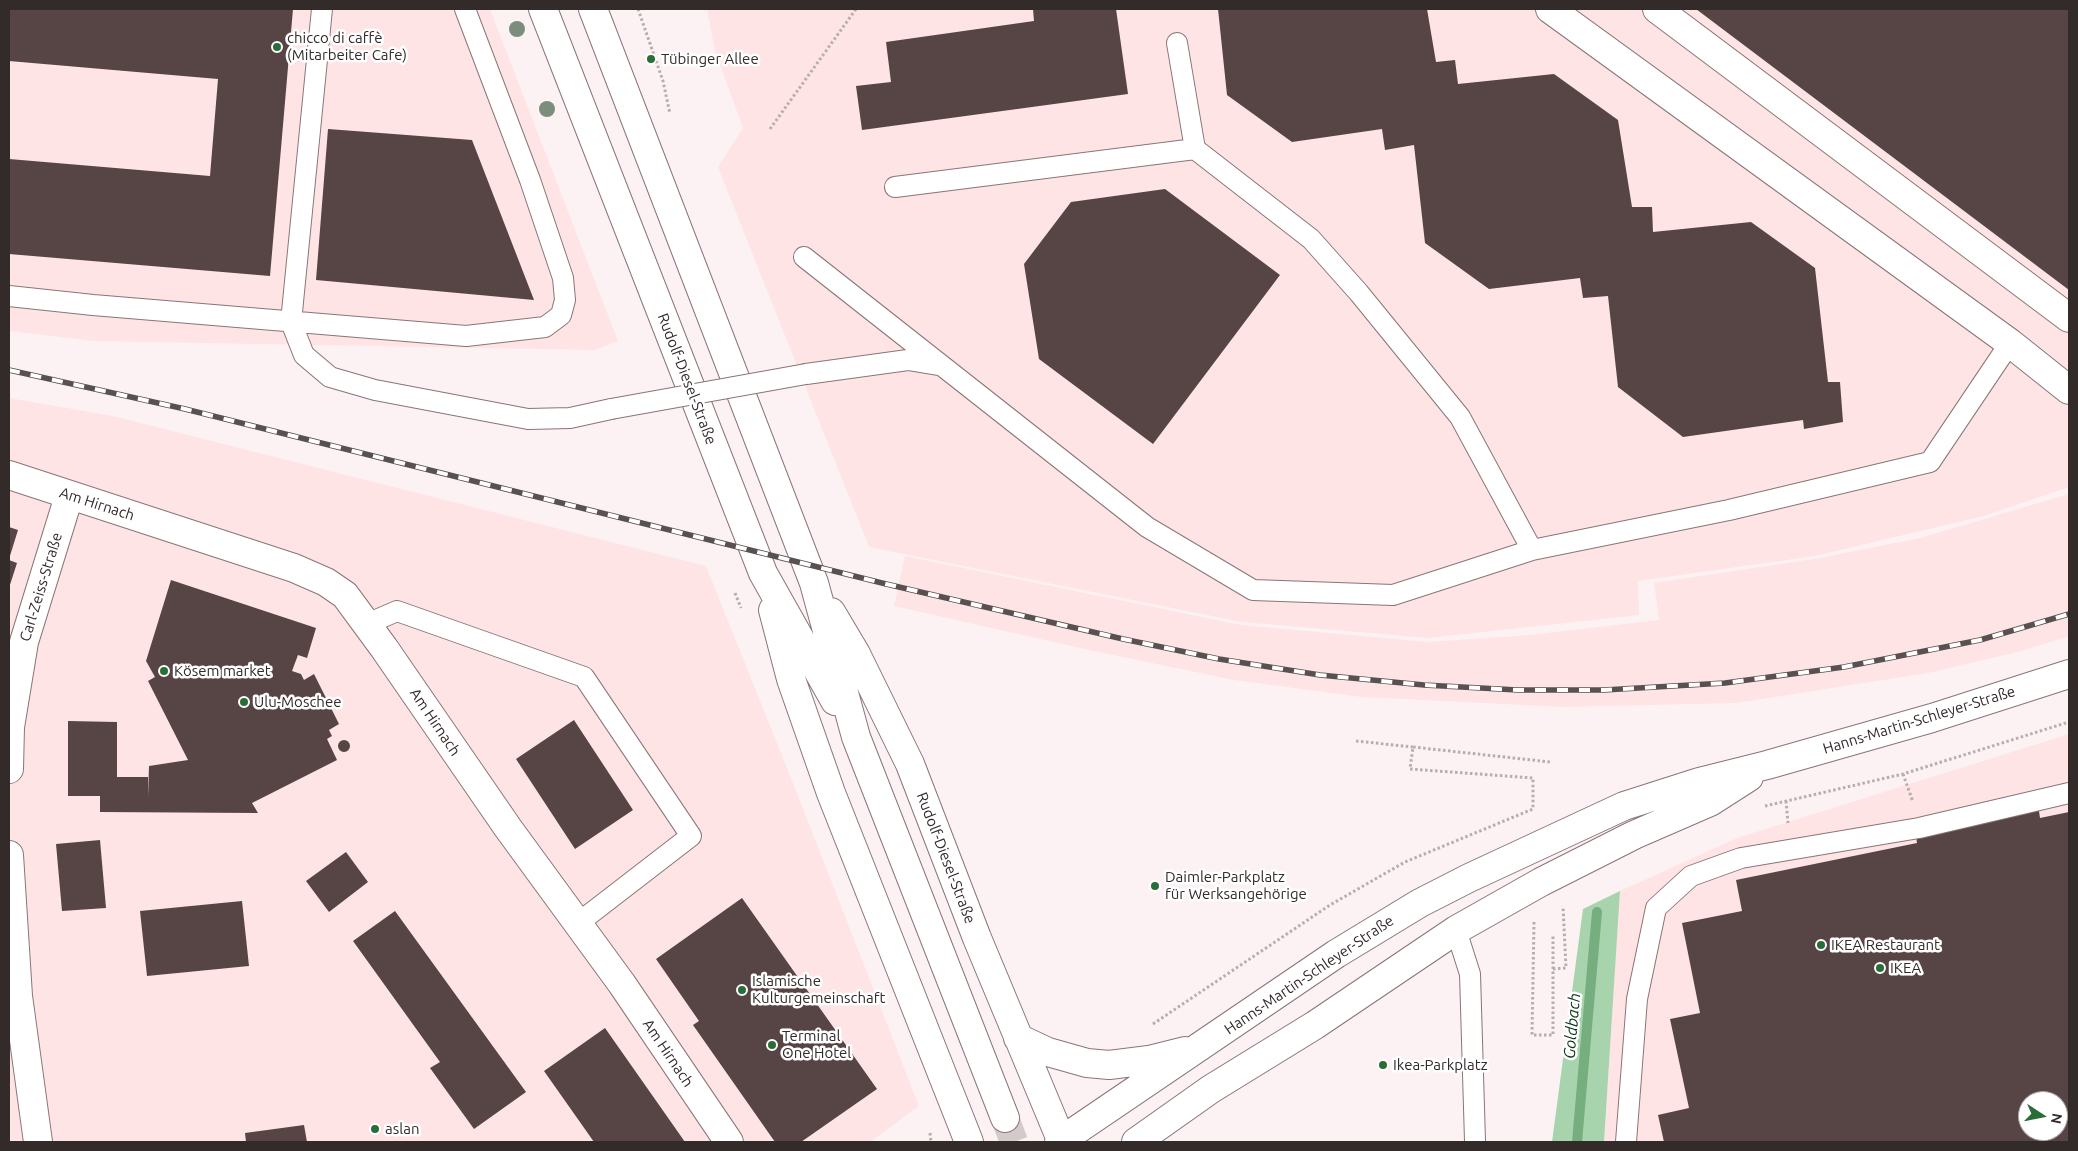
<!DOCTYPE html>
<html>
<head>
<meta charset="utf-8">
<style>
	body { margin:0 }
	#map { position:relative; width:2078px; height:1151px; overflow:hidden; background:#fcf2f3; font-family:Ubuntu,sans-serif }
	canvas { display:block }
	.frame { position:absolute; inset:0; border:10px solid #332a2a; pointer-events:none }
	.north { position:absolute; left:2018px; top:1091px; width:50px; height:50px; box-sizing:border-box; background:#fff; border:1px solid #adaaaa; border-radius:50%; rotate:101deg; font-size:14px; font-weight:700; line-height:20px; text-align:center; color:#332a2a }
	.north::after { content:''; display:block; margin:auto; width:18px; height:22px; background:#296d38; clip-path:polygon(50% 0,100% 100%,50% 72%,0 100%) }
</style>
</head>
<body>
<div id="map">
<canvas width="2078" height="1151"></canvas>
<div class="frame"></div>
<div class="north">N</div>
</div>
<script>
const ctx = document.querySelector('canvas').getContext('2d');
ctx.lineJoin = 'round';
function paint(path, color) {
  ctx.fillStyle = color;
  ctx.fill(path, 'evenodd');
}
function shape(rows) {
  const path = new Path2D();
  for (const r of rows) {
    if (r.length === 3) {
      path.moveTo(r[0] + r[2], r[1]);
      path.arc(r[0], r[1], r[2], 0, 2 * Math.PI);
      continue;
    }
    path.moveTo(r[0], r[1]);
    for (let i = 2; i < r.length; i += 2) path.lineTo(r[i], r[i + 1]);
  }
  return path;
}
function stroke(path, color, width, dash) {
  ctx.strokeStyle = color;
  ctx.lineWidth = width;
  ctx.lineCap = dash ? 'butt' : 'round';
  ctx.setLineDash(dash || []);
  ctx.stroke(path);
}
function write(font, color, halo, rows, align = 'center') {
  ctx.font = font + ' Ubuntu,sans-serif';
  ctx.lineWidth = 5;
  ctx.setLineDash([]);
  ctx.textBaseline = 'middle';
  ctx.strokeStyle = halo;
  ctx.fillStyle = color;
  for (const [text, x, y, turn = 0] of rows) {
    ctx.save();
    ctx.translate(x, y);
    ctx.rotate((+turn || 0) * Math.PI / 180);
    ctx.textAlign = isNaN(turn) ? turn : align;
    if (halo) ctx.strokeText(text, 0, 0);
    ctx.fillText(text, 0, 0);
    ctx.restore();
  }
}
paint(shape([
	[9,9,490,9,618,341,595,350,94,341,9,331],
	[707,9,2069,9,2069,487,1984,516,1815,556,1638,581,1639,615,1428,638,1242,622,869,547,718,167,743,128,715,51],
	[9,398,113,416,706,566,793,783,919,1106,870,1142,9,1142],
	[2069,494,2069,636,2018,652,1928,673,1736,703,1563,707,1362,697,1234,680,1089,650,894,606,905,556,1241,625,1428,642,1530,635,1659,620,1654,583,1820,558,1920,538],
	[2069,734,2069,1142,1604,1142,1620,891,1737,838],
	[2028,1101,2058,1101,2058,1131,2028,1131]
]), '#fee4e5');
paint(shape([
	[1620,891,1604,1142,1552,1142,1583,909]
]), '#a7d4ac');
stroke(shape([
	[1577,1142,1597,912]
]), '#77ae7f', 10);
paint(shape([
	[9,9,293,9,270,276,9,254,9,159,210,176,218,79,9,61],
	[1033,9,1116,9,1128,94,862,130,856,86,891,82,886,42,1034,21],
	[1218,9,1427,9,1436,62,1455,60,1458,84,1554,74,1618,120,1632,207,1652,207,1653,232,1751,222,1815,268,1828,382,1840,382,1843,422,1804,429,1803,420,1683,437,1618,387,1608,296,1583,298,1580,278,1489,289,1425,243,1414,145,1385,150,1382,129,1292,142,1227,95],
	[1696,9,2069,9,2069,290],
	[328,129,472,140,534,300,316,280],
	[1165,189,1280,275,1153,444,1039,359,1024,264,1071,202],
	[9,527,18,530,9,559],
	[9,560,17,563,9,588],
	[171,580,316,628,307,658,298,655,292,671,301,674,304,680,314,674,339,724,329,730,332,736,327,739,337,760,252,803,258,813,100,812,100,796,68,796,68,721,117,722,117,777,148,777,148,797,149,766,188,760,148,681,155,677,146,661],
	[574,720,633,810,575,849,516,759],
	[344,746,6],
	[2038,804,2040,818,2069,812,2069,1142,1664,1142,1658,1115,1689,1108,1670,1019,1700,1013,1682,923,1742,911,1736,880,1917,843,1915,830],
	[2028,1101,2058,1101,2058,1131,2028,1131],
	[100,840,106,908,62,911,56,844],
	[346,852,368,882,329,912,306,881],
	[742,898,877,1089,801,1142,775,1142,693,1025,699,1021,656,959],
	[242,901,249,966,147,976,140,911],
	[395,911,526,1092,474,1129,430,1068,440,1062,353,941],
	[605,1028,685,1142,594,1142,544,1071],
	[304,1125,307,1142,246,1142,245,1133]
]), '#574445');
stroke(shape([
	[1005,1118,1014,1142]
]), '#d4cacb', 28, [28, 14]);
const service = shape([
	[322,9,291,322,304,355,330,377,375,390,528,419,570,418,611,409],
	[1177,43,1195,149],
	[895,187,1195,149,1311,239,1359,293,1460,417,1532,550,1729,510,1930,462,2010,343],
	[804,257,1147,527,1253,590,1393,595,1532,550],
	[9,296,93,305,466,336,545,327,561,315,565,300,563,278,530,180,465,9],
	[806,374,908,360,938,365],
	[367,624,397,611,584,677,691,836,577,924],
	[1456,930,1470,974,1475,1141],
	[1626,1142,1637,999,1656,908,1691,876,1741,858,1919,828,2069,793]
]);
const minor = shape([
	[1550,9,2010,343,2069,390],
	[1657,9,2069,318],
	[9,475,294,568,326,582,345,595,384,648,508,828,622,984,729,1142],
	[9,769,10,727,24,642,69,496],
	[9,855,18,996,38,1142]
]);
const secondary = shape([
	[543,9,763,573,835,701],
	[593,9,814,583,856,737,1005,1118],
	[773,610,791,679,831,793,969,1142],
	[831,612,856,654,910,764,977,938,1062,1142],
	[1018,1038,1048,1052,1087,1063,1109,1065,1149,1060,1185,1051],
	[1059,1142,1336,954,1420,903,1469,878,1624,806,1699,782,1767,765,1932,718,2069,674],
	[1136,1142,1211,1089,1315,1025,1456,930,1541,882,1634,835,1710,802,1749,777]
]);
stroke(service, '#8a7576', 22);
stroke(minor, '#8a7576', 30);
stroke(secondary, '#8a7576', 30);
stroke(shape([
	[638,9,663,81,670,114],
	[770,129,856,9],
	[735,593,741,608],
	[1356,741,1413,747],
	[1903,774,1913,802],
	[1786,801,1788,823],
	[1765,806,1903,774,2069,722],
	[1534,922,1532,1035,1553,1035,1553,934],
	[1553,969,1566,968,1563,906],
	[1153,1024,1330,905,1405,862,1533,809,1533,778,1410,769,1413,747,1550,762],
	[930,1133,931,1142]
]), '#b7adae', 3, [2.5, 2.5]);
stroke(service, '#fff', 20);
stroke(minor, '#fff', 28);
stroke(secondary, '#fff', 28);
const rail = shape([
	[9,370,185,409,886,584,1123,639,1219,659,1320,675,1424,685,1518,690,1604,690,1725,683,1844,667,1980,640,2069,614]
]);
stroke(rail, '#595050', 5.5);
stroke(rail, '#fff', 4, [11]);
const serviceBridge = shape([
	[611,409,806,374]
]);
stroke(serviceBridge, '#8a7576', 22, []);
stroke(serviceBridge, '#fff', 20);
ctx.fillStyle = '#7b8d7c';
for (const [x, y] of [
	[517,29],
	[547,109]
]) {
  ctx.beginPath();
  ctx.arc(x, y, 8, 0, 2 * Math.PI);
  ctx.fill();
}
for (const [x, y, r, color] of [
	[277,47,5,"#296d38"],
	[651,59,5,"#296d38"],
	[164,671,5,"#296d38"],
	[244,702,5,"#296d38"],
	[1155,886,5,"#296d38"],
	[1821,945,5,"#296d38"],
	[1880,968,5,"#296d38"],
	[742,990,5,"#296d38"],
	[772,1045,5,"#296d38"],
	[1383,1065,5,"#296d38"],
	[375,1129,5,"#296d38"]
]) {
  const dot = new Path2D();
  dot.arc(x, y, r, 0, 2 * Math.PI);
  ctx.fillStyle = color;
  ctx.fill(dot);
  stroke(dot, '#fff', 2);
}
write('15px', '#332a2a', '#fff', [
	["chicco di caffè",287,38],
	["(Mitarbeiter Cafe)",287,55],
	["Tübinger Allee",661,59],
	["Kösem market",174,671],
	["Ulu-Moschee",254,702],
	["Daimler-Parkplatz",1165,877],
	["für Werksangehörige",1165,894],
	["IKEA Restaurant",1831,945],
	["IKEA",1890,968],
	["Islamische",752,981],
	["Kulturgemeinschaft",752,998],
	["Terminal",782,1036],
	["One Hotel",782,1053],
	["Ikea-Parkplatz",1393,1065],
	["aslan",385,1129]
], 'left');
write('15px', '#332a2a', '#fff', [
	["Rudolf-Diesel-Straße",687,379,69],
	["Am Hirnach",97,504,18],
	["Carl-Zeiss-Straße",41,587,-73],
	["Hanns-Martin-Schleyer-Straße",1919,720,-17],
	["Am Hirnach",435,722,56],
	["Rudolf-Diesel-Straße",946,858,69],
	["Hanns-Martin-Schleyer-Straße",1309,975,-34],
	["Am Hirnach",668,1053,56]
]);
write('italic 16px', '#0b3516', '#fff', [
	["Goldbach",1572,1026,-85]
]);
</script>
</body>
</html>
